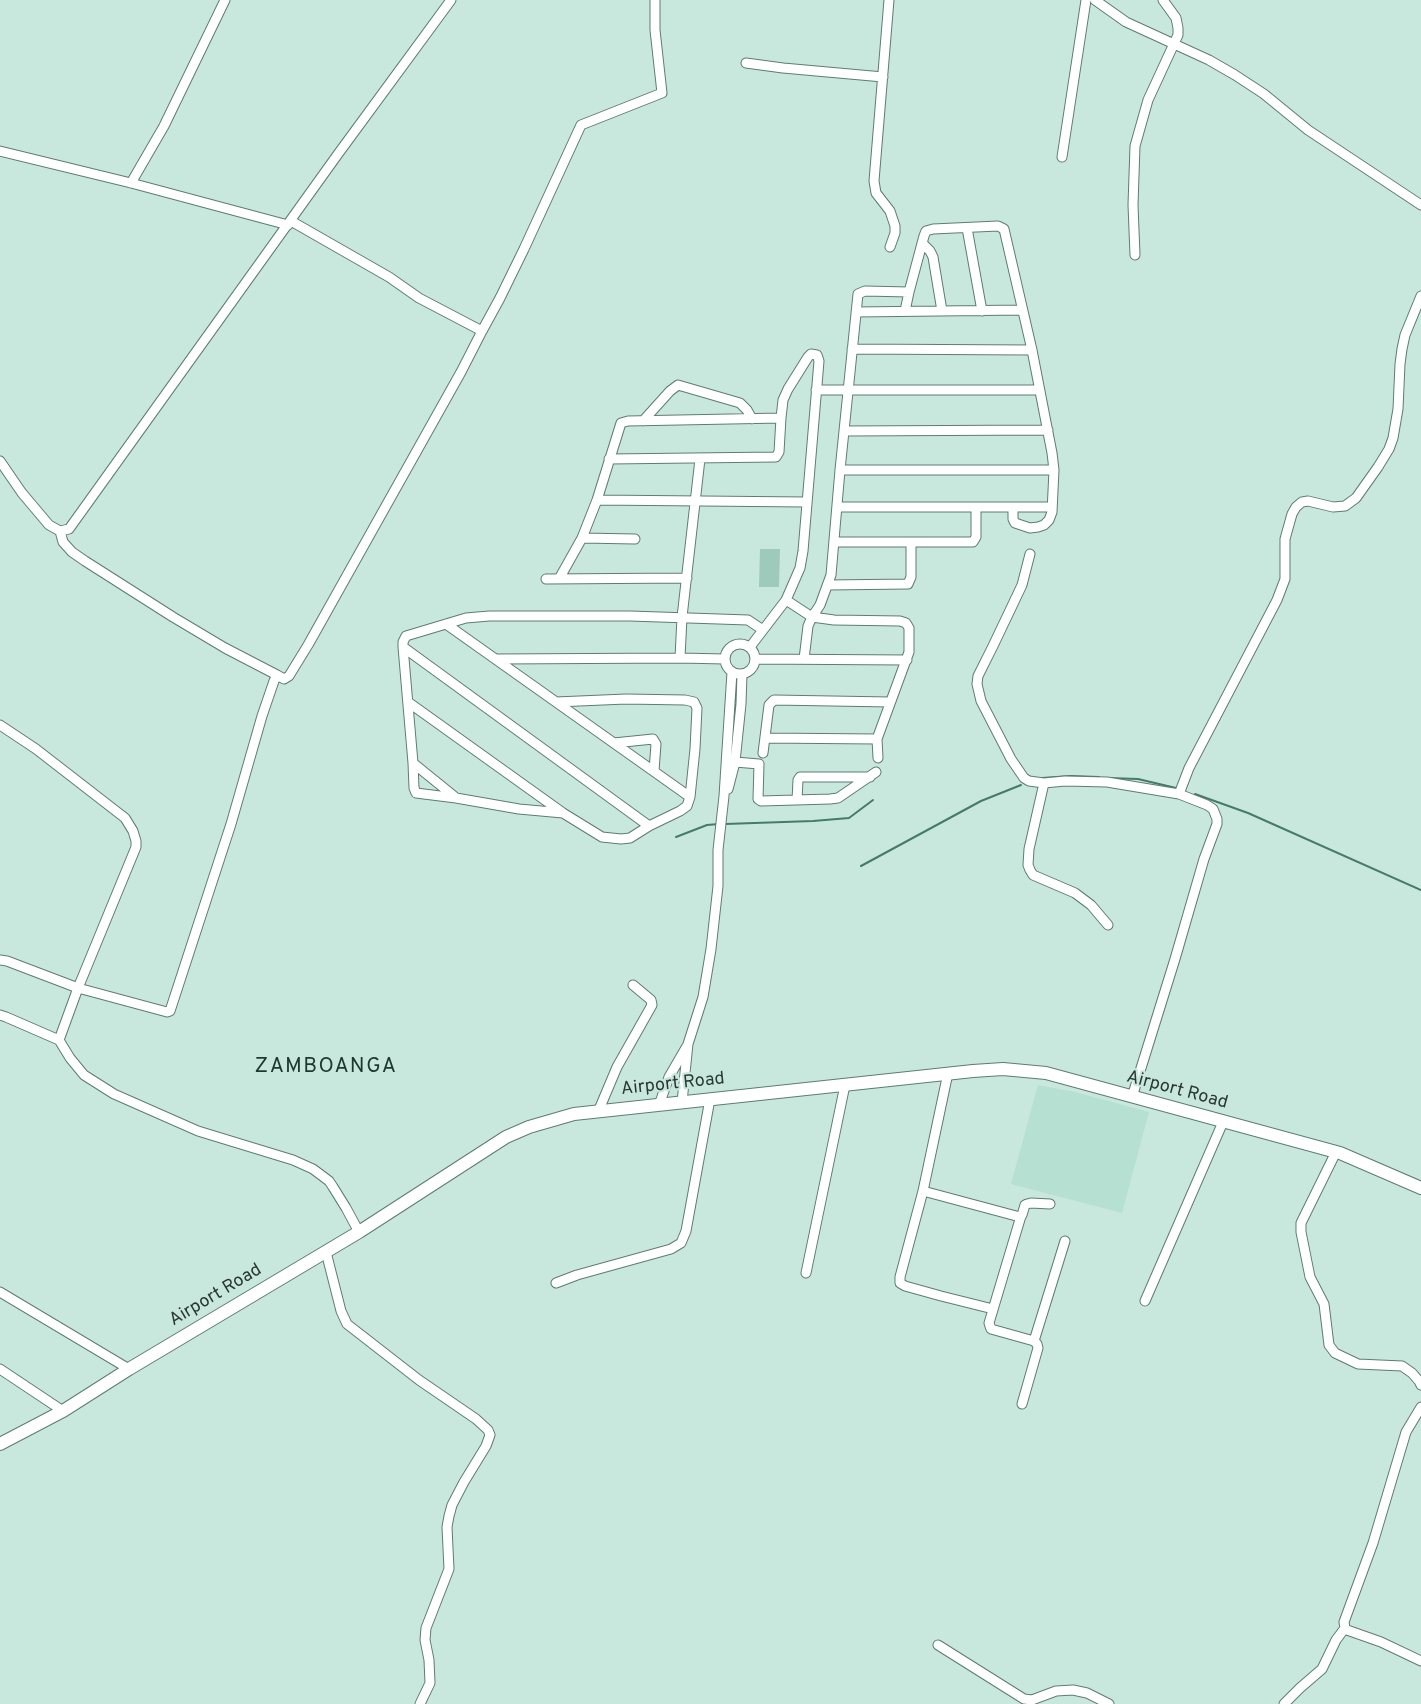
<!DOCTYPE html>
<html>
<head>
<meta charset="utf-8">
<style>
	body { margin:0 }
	canvas { display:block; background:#c8e8dd }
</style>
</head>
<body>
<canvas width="1421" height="1704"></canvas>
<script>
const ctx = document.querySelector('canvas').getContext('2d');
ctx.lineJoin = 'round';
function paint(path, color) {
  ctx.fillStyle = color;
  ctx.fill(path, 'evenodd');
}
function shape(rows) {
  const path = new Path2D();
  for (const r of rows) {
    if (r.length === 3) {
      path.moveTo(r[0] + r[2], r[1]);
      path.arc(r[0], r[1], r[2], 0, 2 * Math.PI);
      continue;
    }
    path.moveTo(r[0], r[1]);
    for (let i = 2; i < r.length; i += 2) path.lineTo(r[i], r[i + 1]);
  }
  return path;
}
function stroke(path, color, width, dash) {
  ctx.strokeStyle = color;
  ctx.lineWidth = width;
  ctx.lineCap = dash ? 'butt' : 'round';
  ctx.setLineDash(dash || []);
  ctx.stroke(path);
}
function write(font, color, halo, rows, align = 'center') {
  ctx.font = font + ' Overpass,sans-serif';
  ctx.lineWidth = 4.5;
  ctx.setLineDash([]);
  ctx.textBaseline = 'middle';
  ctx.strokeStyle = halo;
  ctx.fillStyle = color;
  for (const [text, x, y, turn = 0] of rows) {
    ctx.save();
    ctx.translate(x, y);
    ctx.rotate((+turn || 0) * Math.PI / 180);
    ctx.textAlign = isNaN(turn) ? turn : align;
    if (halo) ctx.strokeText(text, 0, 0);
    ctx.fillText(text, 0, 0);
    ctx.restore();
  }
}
paint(shape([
	[1038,1085,1075,1092,1149,1112,1122,1213,1011,1184]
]), '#b6e0d2');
paint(shape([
	[760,549,780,549,779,587,759,587]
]), '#9dcabb');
stroke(shape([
	[1042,778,1071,776,1099,777],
	[1108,778,1138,779,1176,788],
	[1195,794,1248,813,1421,890],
	[725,824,813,821,849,818,873,800],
	[676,837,707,825,719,824],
	[861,866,981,801,1021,785]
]), '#467a6a', 2);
const minor = shape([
	[889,0,874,181,876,193,890,211,895,226,895,233,890,247],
	[1095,0,1126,22,1209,60,1235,75,1264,94,1308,130,1421,205],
	[746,63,783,68,883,77],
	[0,151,131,183,288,225],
	[1062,157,1086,0],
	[131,183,164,126,225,0],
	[291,221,389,277,419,298,482,331,500,298,524,249,581,125,662,93,655,30,655,0],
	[967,228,982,311],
	[922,243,930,251,933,257,942,311],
	[1135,255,1133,205,1135,146,1148,100,1178,35,1178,28,1176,18,1163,0],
	[905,311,909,292,924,236,926,231,933,229,998,226,1004,229,1032,350,1052,453,1054,470,1052,512,1049,520,1044,525,1038,527,1030,528,1015,523,1013,519,1013,507],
	[856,312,1022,310],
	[852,349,1032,350],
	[816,390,1039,390],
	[643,421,670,391,678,385,740,403,747,410,752,419],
	[845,431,1048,430],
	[609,459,776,457,779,452,781,418,783,400,788,389,808,357,811,354,817,355,819,361,803,551,800,568,786,600,750,647],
	[0,461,22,493,49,525,60,531,69,529,338,154,451,0],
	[840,470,1054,470],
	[597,500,806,502],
	[838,507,1052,507],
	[60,531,63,542,72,552,85,561,173,617,225,648,277,675],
	[582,538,635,539],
	[835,542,973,542,976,537,976,507],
	[1030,554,1022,585,993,646,978,676,977,684,981,701,1011,759,1024,778,1029,781,1044,783,1065,781,1107,782,1179,794],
	[546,579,687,578],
	[559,579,582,538,597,500,621,423,628,421,781,418],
	[828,585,908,584,911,577,911,542],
	[786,600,812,617,834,620,900,621,906,623,909,628,909,652,877,739,878,758],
	[446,624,690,797],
	[740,659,15],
	[403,647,649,826],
	[680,658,682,617,700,459],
	[496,659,680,658,725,659],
	[755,659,907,660],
	[804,659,808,626,812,617,820,605,831,575,840,470,858,294,865,291,909,292],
	[408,702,563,813,602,837,621,839,630,838,649,826,680,811,687,806,690,797,695,749,697,708,694,702,685,700,626,699,556,702],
	[0,725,36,749,125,818,133,831,136,841,136,847,78,988,59,1040],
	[765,738,877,739],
	[614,743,653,739,656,744,654,771],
	[763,753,769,705,774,700,890,702],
	[735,762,759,764,758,799,761,801,830,799,838,798,876,772],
	[413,763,455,797],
	[1044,783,1029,849,1028,865,1030,870,1033,875,1075,893,1091,905,1108,925],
	[728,789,735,762,741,704,742,674],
	[797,800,798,780,800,777,870,777],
	[563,813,519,809,456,798,416,793,414,788,413,763,403,647,403,642,406,636,466,618,489,616,630,616,748,620,763,630],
	[0,960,7,961,78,988,167,1012,170,1011,231,824,262,716,274,681,277,675,284,679,289,676,308,645,461,372,482,331],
	[0,1015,6,1017,59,1040,70,1058,84,1075,114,1094,198,1131,293,1160,313,1169,329,1181,333,1187,346,1208,359,1232],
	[948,1073,923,1191,900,1277,900,1283,905,1286,941,1296,993,1309],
	[1132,1097,1175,959,1204,859,1217,824,1217,819,1213,809,1207,805,1179,794,1189,768,1277,600,1285,579,1285,539,1292,514,1296,507,1302,502,1308,501,1333,507,1345,506,1356,498,1378,467,1389,449,1393,438,1398,409,1400,364,1402,349,1405,335,1421,296],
	[682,1102,688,1044,703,997,711,949,718,886,718,850,724,796,732,672],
	[659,1105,669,1077,687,1046],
	[598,1112,617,1067,652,1005,651,1000,633,985],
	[1336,1152,1301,1223,1301,1232,1310,1277,1324,1304,1329,1345,1335,1353,1358,1364,1402,1366,1412,1373,1419,1381,1421,1385],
	[923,1191,1020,1217,1022,1215,1025,1205,1027,1204,1031,1203,1050,1204],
	[1021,1216,989,1323,991,1329,1034,1341],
	[326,1252,341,1311,347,1324,419,1380,476,1419,488,1430,490,1435,486,1446,464,1482,452,1505,449,1516,447,1527,449,1569,426,1628,425,1640,429,1660,430,1683,420,1704],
	[806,1273,845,1085],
	[556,1283,577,1275,671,1249,681,1243,686,1231,710,1099],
	[0,1292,129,1369],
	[1145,1301,1223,1122],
	[0,1369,63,1411],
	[1022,1404,1038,1348,1037,1344,1034,1341,1065,1241],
	[1421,1407,1406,1432,1373,1543,1344,1622,1345,1628,1347,1630,1381,1642,1421,1661],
	[938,1645,1024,1699,1032,1700,1056,1691,1073,1690,1087,1693,1109,1704],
	[1284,1704,1300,1688,1322,1669,1336,1640,1345,1628]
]);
const major = shape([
	[0,1444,63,1411,129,1369,359,1232,506,1137,529,1127,574,1114,973,1071,1003,1069,1046,1073,1340,1153,1421,1188]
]);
stroke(minor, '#5e7c72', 11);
stroke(major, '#5e7c72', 14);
stroke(minor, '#fff', 9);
stroke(major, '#fff', 12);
write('18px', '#2a3733', '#c8e8dd', [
	["Airport Road",673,1085,-6],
	["Airport Road",1177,1091,15],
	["Airport Road",216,1296,-31]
]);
ctx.letterSpacing = '1.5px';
write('21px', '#1c3830', '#c8e8dd', [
	["ZAMBOANGA",326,1068]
]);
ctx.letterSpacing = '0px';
</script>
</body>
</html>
